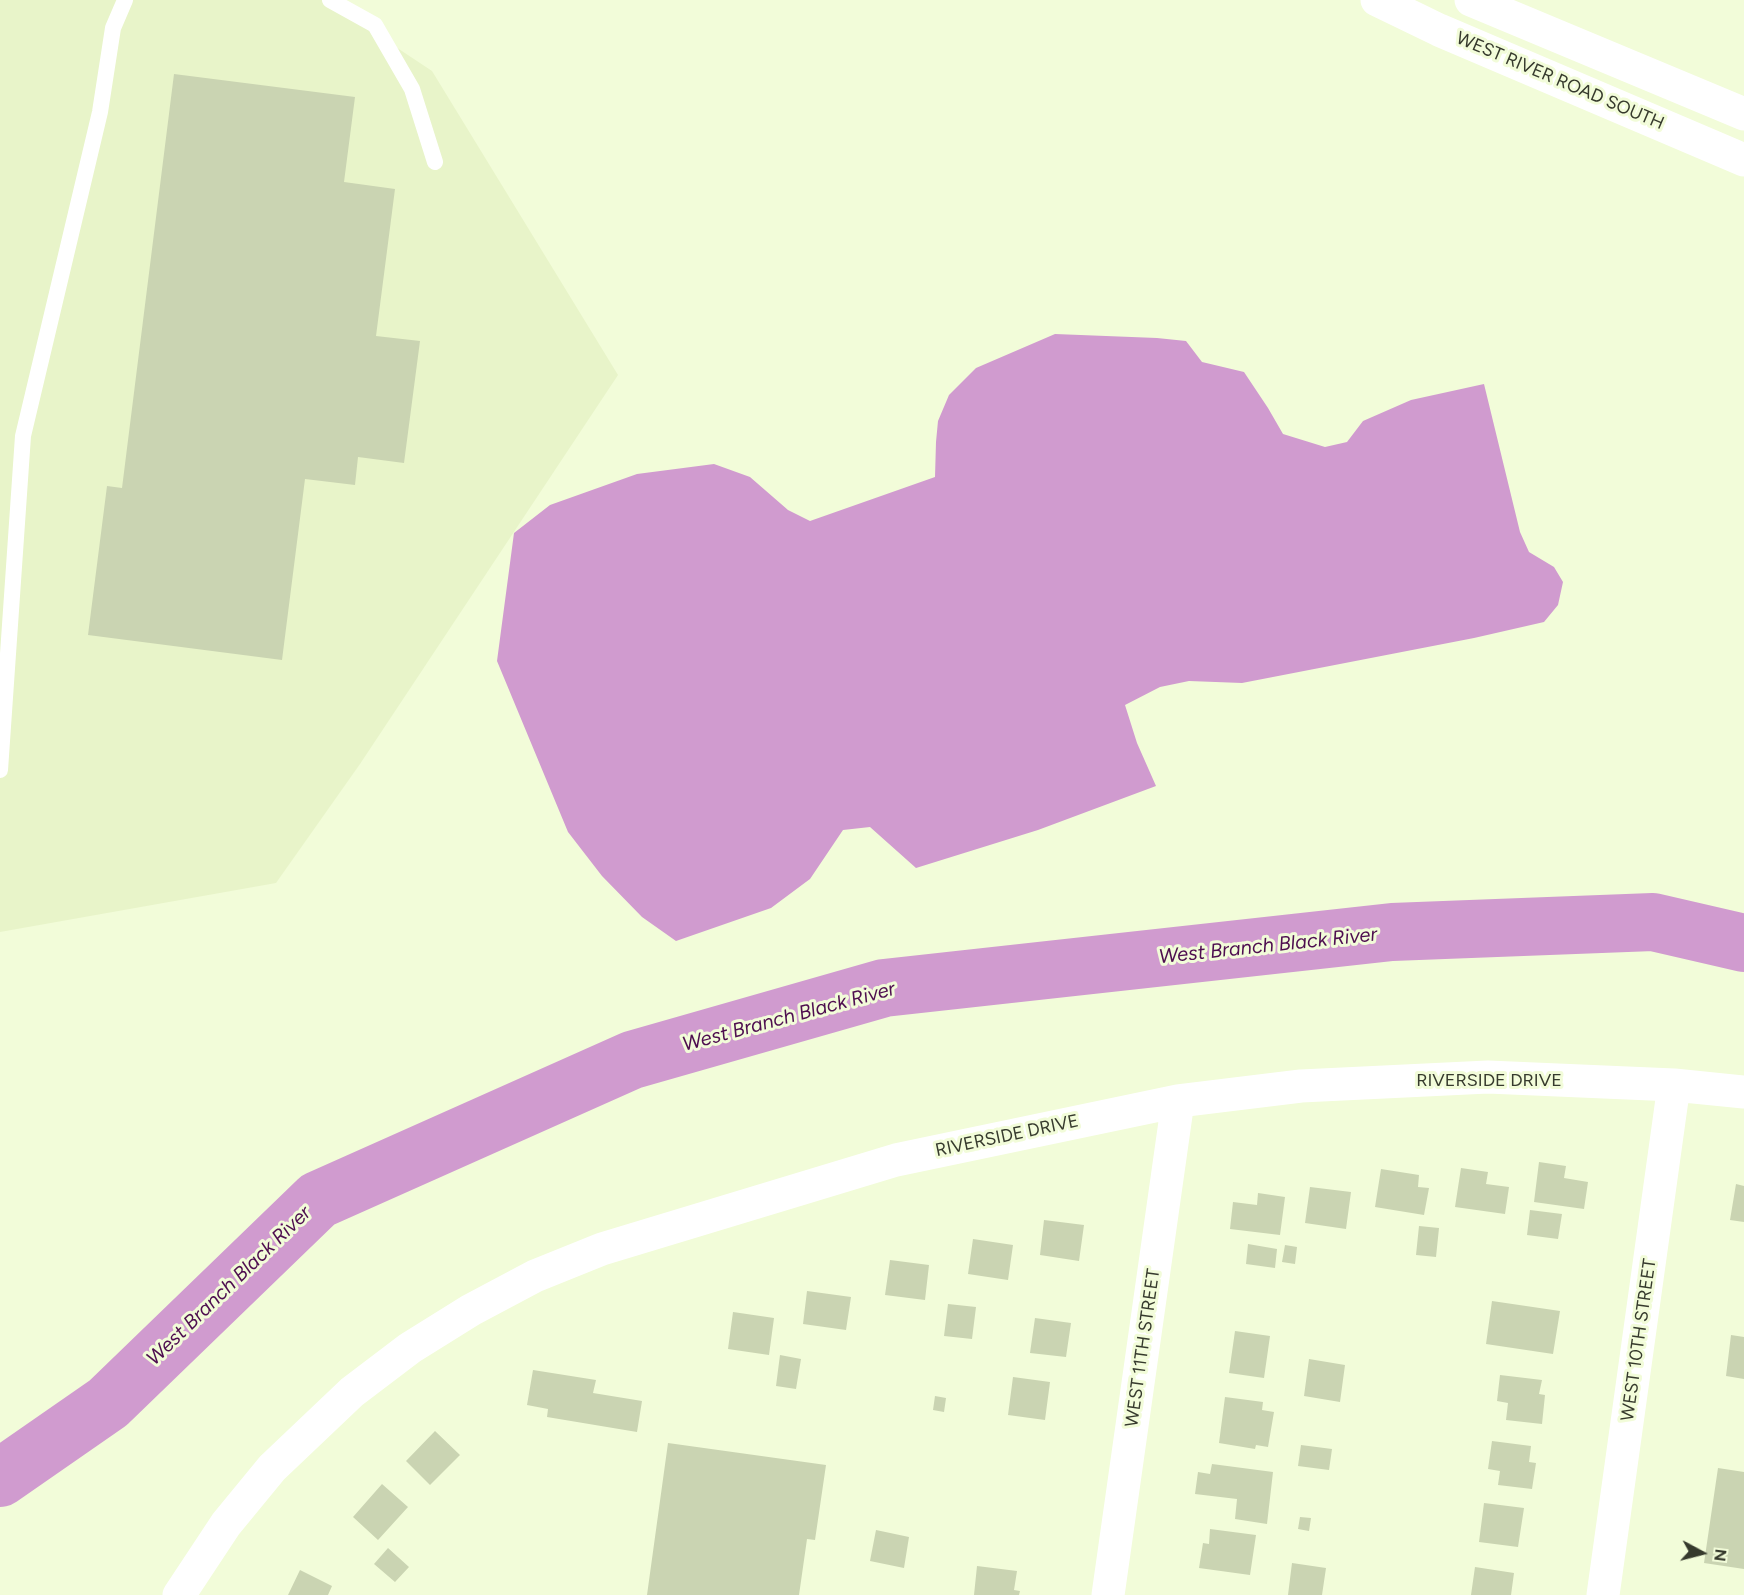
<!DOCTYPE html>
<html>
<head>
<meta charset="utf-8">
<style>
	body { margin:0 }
	#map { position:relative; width:1744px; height:1595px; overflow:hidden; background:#f2fcd9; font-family:Figtree,sans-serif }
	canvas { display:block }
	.north { position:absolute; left:1672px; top:1523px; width:60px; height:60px; -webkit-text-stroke:4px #f2fcd9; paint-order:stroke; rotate:97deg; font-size:16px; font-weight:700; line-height:24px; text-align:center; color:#363a2d }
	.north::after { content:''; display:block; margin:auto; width:21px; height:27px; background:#363a2d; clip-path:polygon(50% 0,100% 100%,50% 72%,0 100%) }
</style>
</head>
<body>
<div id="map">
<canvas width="1744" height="1595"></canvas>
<div class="north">N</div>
</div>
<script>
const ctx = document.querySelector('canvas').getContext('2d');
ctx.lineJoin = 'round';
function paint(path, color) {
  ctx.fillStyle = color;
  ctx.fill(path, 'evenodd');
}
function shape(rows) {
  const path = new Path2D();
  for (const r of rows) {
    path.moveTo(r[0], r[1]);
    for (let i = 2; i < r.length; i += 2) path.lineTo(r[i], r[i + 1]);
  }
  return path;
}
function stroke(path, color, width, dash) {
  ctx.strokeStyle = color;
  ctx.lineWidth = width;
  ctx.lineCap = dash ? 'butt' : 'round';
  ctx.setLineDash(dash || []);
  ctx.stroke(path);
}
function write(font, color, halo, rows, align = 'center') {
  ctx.font = font + ' Figtree,sans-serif';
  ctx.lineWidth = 6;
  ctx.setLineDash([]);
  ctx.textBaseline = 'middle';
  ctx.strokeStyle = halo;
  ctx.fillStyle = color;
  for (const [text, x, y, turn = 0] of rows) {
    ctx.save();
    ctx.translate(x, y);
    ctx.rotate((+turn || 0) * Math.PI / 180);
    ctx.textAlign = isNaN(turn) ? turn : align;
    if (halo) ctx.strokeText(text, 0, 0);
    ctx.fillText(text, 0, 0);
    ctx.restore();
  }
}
paint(shape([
	[0,0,325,0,432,71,618,375,360,764,276,883,0,932]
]), '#e8f4c9');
paint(shape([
	[1055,334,1157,338,1186,341,1202,362,1244,372,1268,408,1283,434,1325,447,1347,442,1363,421,1411,400,1484,384,1520,532,1529,552,1554,567,1563,582,1558,605,1544,622,1474,638,1242,683,1189,681,1160,687,1125,705,1137,743,1156,786,1038,830,916,868,870,827,843,830,810,879,771,908,676,941,642,917,602,876,568,832,497,661,514,533,550,505,637,474,714,464,750,477,788,510,810,521,935,477,936,442,938,421,949,395,976,368]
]), '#d09bcf');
stroke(shape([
	[0,1478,108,1403,318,1200,632,1060,884,988,1392,932,1653,922,1744,943]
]), '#d09bcf', 58);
paint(shape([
	[174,74,355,97,344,182,395,189,376,336,420,341,404,463,358,457,355,485,305,479,282,660,88,635,107,486,122,488],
	[1539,1162,1566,1166,1564,1178,1588,1182,1584,1209,1534,1202],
	[1461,1168,1488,1172,1486,1184,1509,1187,1505,1214,1455,1207],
	[1381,1169,1419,1175,1418,1187,1429,1188,1424,1215,1375,1207],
	[1736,1184,1744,1186,1744,1222,1730,1220],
	[1310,1187,1351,1192,1346,1229,1305,1223],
	[1258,1193,1285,1197,1280,1235,1230,1229,1233,1202,1257,1205],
	[1530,1210,1562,1214,1558,1239,1527,1235],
	[1044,1220,1084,1225,1079,1261,1040,1255],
	[1419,1226,1439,1228,1436,1257,1416,1255],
	[973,1239,1013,1245,1008,1280,968,1274],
	[1248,1244,1277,1249,1275,1268,1246,1264],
	[1285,1245,1297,1247,1295,1264,1282,1262],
	[890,1260,929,1265,925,1300,885,1295],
	[807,1291,851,1297,846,1330,803,1324],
	[1492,1301,1560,1311,1553,1354,1486,1344],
	[948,1304,976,1307,972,1339,944,1336],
	[733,1312,774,1318,769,1355,728,1349],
	[1035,1318,1071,1323,1066,1357,1030,1353],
	[1235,1331,1270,1336,1264,1378,1229,1373],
	[1731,1335,1744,1337,1744,1379,1726,1376],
	[780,1355,801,1359,796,1389,776,1386],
	[1309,1359,1345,1365,1340,1402,1304,1396],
	[533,1370,596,1380,593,1393,642,1401,637,1432,547,1417,548,1409,527,1405],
	[1500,1375,1542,1380,1539,1394,1545,1395,1542,1424,1506,1420,1508,1403,1497,1401],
	[1013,1377,1050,1382,1045,1420,1008,1415],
	[935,1396,946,1398,944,1412,933,1410],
	[1225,1397,1263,1402,1262,1410,1274,1412,1268,1447,1256,1445,1255,1449,1219,1443],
	[435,1431,460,1455,430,1485,406,1461],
	[1492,1441,1531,1446,1529,1462,1536,1463,1532,1489,1498,1485,1500,1471,1488,1469],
	[668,1443,826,1465,815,1540,807,1539,799,1595,647,1595],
	[1301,1445,1332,1449,1329,1470,1298,1466],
	[1212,1464,1273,1472,1267,1524,1235,1519,1237,1499,1195,1494,1198,1472,1210,1474],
	[1718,1468,1744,1472,1744,1569,1704,1563],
	[382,1484,408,1507,378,1540,353,1517],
	[1484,1503,1524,1508,1518,1547,1479,1542],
	[1300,1517,1311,1518,1309,1531,1298,1529],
	[1210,1529,1256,1535,1250,1575,1199,1568,1203,1543,1209,1544],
	[876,1530,909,1537,904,1568,870,1561],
	[388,1548,409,1567,395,1582,374,1564],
	[1292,1563,1326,1568,1322,1595,1288,1595],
	[977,1566,1017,1571,1014,1590,1020,1591,1019,1595,974,1595],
	[1475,1567,1514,1573,1511,1595,1471,1595],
	[300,1570,332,1586,328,1595,288,1595]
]), '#cad4b2');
stroke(shape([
	[330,0,375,25,412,89,435,162],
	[0,770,23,436,100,112,113,28,125,0]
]), '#fff', 16);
stroke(shape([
	[179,1595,226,1524,272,1468,352,1392,410,1348,471,1310,535,1276,602,1249,896,1160,1178,1101,1301,1086,1488,1077,1674,1085,1744,1092],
	[1108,1595,1178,1101],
	[1603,1595,1674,1085]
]), '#fff', 33);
stroke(shape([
	[1377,0,1439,30,1744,160],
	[1471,0,1744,114]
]), '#fff', 33);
write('18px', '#363a2d', '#f2fcd9', [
	["WEST RIVER ROAD SOUTH",1560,81,23],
	["RIVERSIDE DRIVE",1489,1081],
	["RIVERSIDE DRIVE",1007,1136,-12],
	["WEST 10TH STREET",1639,1340,-82],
	["WEST 11TH STREET",1143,1348,-82]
]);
write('italic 20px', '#4e0e4f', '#f2fcd9', [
	["West Branch Black River",1268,946,-6],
	["West Branch Black River",789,1017,-15],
	["West Branch Black River",229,1286,-44]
]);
</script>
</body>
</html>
